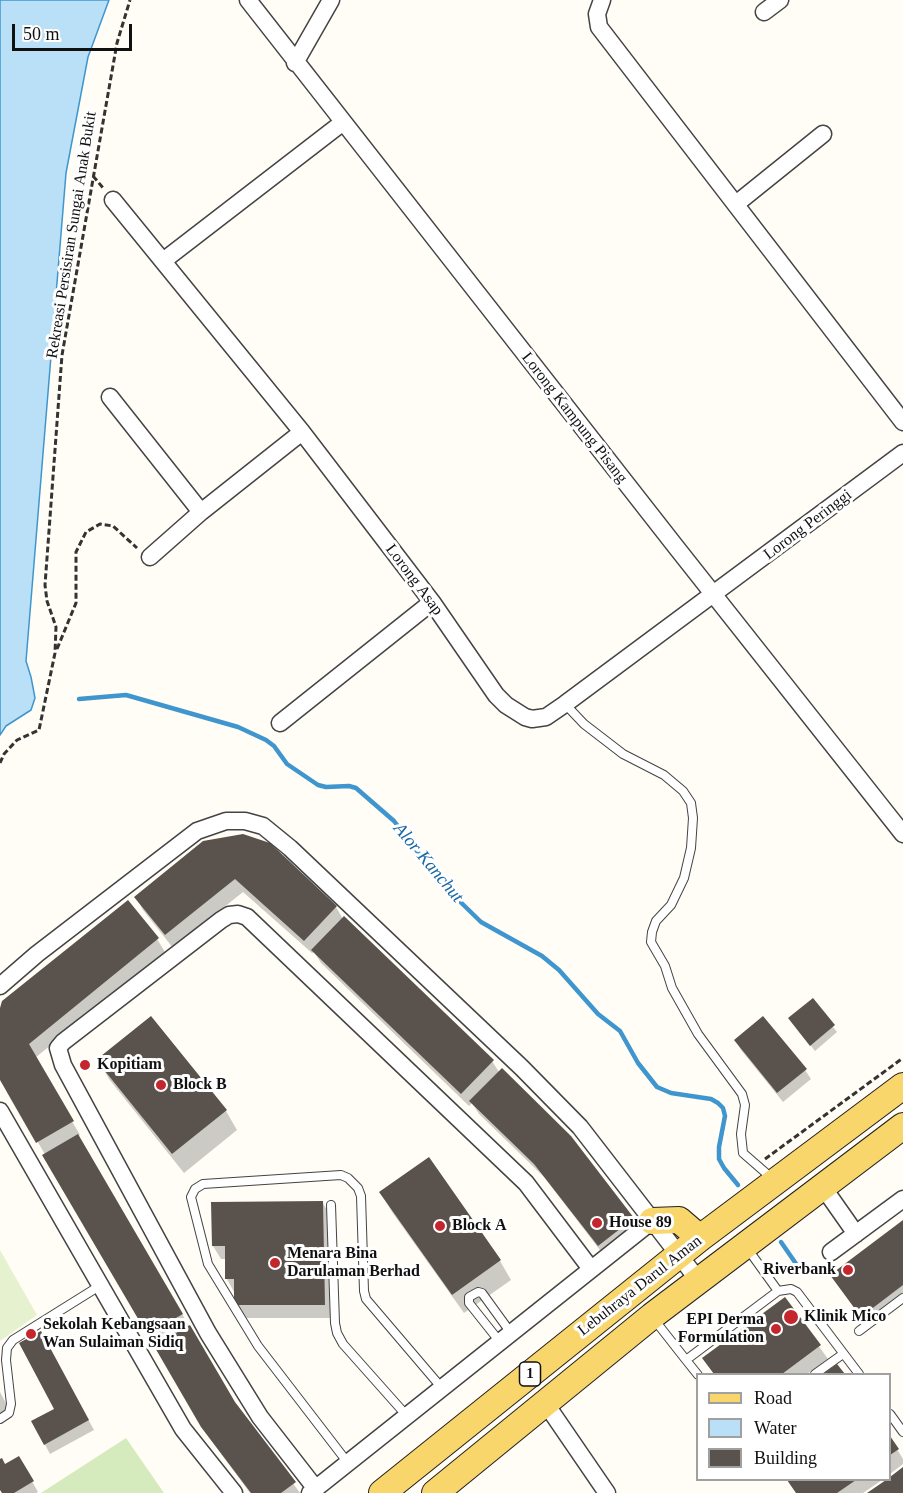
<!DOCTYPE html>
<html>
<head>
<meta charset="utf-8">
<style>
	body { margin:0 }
	#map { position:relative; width:903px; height:1493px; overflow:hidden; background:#fffdf5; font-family:Georgia,serif }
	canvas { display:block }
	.legend { position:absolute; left:696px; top:1373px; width:195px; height:108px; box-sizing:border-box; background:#fff; border:2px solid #a0a0a0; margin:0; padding:8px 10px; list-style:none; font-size:18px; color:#111 }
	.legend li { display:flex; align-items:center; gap:12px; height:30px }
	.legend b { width:30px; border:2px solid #a0a0a0 }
	.scale { position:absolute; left:12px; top:24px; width:120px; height:27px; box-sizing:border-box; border:3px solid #111; border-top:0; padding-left:8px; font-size:18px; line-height:21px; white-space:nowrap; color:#111; -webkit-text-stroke:4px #fff; paint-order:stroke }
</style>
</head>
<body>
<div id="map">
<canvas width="903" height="1493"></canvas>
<ul class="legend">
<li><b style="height:8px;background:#f9d66b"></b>Road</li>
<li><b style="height:16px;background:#b9e0f7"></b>Water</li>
<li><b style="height:16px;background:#5a524d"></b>Building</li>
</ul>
<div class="scale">50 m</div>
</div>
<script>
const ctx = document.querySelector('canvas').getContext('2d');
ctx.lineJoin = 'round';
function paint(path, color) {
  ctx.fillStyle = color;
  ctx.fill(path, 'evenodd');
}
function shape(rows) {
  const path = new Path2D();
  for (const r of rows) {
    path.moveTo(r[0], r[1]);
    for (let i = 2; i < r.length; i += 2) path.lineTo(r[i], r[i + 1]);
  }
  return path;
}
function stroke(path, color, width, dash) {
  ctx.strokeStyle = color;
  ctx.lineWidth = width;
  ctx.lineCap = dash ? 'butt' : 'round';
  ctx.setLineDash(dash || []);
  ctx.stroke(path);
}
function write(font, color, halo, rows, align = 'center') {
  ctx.font = font + ' Georgia,serif';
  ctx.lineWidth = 6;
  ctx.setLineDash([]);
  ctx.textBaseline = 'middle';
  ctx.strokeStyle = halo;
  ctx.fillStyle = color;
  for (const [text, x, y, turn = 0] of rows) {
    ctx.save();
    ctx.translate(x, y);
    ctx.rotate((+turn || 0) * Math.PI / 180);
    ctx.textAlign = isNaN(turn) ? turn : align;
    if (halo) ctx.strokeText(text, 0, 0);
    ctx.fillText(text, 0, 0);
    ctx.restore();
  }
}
paint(shape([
	[126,1438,164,1493,41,1493]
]), '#d5ebbd');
paint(shape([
	[0,1250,37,1315,0,1341]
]), '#e6f2cf');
const water = shape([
	[0,0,109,0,88,57,66,173,26,661,31,677,35,698,31,710,6,726,0,735,0,0]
]);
paint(water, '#b9e0f7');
stroke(water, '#3f96cf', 1.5);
paint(shape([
	[204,842,336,907,343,919,492,1061,499,1072,633,1218,640,1231,606,1258,544,1177,479,1114,472,1103,469,1106,321,963,314,952,312,953,243,892,173,948,143,910,136,897],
	[157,939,165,952,35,1058,80,1135,78,1136,234,1403,300,1493,250,1493,211,1440,0,1077,0,1013],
	[812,1000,837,1032,815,1051,789,1018],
	[735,1040,805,1070,811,1079,783,1102,741,1050],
	[98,1060,226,1111,237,1130,184,1173,109,1079],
	[429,1159,500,1261,511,1280,464,1313,392,1212,381,1193],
	[322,1202,330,1215,332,1318,243,1318,236,1305,234,1292,227,1279,227,1259,221,1259,213,1246,213,1203],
	[903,1222,903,1303,869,1329,832,1276],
	[785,1299,828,1359,807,1374,714,1374,704,1359],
	[41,1333,94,1430,50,1454,33,1422,56,1409],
	[0,1392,9,1409,0,1414],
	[890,1438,903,1459,903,1464,890,1474],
	[19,1458,38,1492,36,1493,4,1493,0,1487,0,1461,5,1466],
	[787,1480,882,1480,863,1493,797,1493]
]), '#0003');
stroke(shape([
	[79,699,126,695,238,727,266,740,274,746,287,764,318,785,326,787,349,786,356,788,394,821,443,885,481,922,542,956,559,970,598,1014,620,1031,638,1063,657,1087,671,1093,711,1099,718,1103,723,1108,725,1116,719,1147,719,1159,724,1168,738,1185],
	[781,1242,801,1271]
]), '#3f96cf', 4.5);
paint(shape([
	[243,834,270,843,337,906,304,941,235,879,165,935,134,897,203,841],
	[128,900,159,938,29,1044,74,1121,36,1143,0,1080,0,1008,2,1001],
	[344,916,494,1060,461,1094,311,950],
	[813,998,835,1025,810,1046,788,1018],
	[151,1016,227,1110,172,1154,96,1060],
	[763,1016,807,1069,777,1093,734,1040],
	[502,1068,571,1136,634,1218,598,1246,534,1164,469,1101],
	[78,1134,183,1314,147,1334,42,1155],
	[429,1157,501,1260,452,1295,379,1192],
	[323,1201,325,1305,234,1305,234,1279,225,1279,225,1246,212,1246,211,1202],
	[903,1220,903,1285,861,1317,830,1275],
	[785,1297,821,1345,782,1374,714,1374,702,1358],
	[190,1325,235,1402,296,1482,281,1493,251,1493,201,1427,154,1346],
	[41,1331,89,1420,44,1445,31,1421,54,1409,19,1343],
	[837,1364,845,1374,823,1374],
	[890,1436,899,1449,890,1455],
	[19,1456,34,1481,14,1493,2,1493,0,1490,0,1459,2,1458,5,1464],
	[903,1467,903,1493,867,1493,886,1480,890,1480,890,1477],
	[787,1480,856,1480,837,1493,796,1493]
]), '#5a524d');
const lane = shape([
	[565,704,584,724,623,754,664,775,683,791,691,803,693,818,691,848,684,878,671,905,656,921,652,932,651,942,665,966,672,988,698,1034,742,1094,745,1105,741,1134,743,1153,774,1180],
	[331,1205,335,1323,337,1333,343,1344,407,1416],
	[778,1291,791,1289,797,1292,859,1374],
	[653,1318,686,1360,778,1291,747,1248],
	[859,1331,903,1298],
	[500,1342,469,1303,469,1297,478,1292,482,1293,511,1333],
	[686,1360,698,1375],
	[815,1374,843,1354],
	[890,1414,903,1432],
	[0,1419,9,1413,11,1404,6,1360,7,1348,13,1340,101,1285],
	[348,1463,258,1346,208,1264,191,1197,195,1189,203,1184,341,1175,348,1178,358,1188,361,1196,364,1291,366,1299,441,1387]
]);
const street = shape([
	[248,0,676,547,903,834],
	[602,0,597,14,599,27,903,422],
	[764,12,780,0],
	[295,63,331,0],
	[113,200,302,432,432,602,496,695,506,705,525,717,532,719,546,717,565,704,903,453],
	[736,204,823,134],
	[163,261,342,123],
	[110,397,201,512],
	[150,557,201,512,302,432],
	[280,723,432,602],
	[0,986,37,954,197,831,226,821,245,821,263,826,290,848,522,1068,580,1127,699,1281],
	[0,1111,183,1429,234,1493],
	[823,1187,856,1234],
	[831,1252,903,1199],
	[546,1404,607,1493],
	[316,1489,260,1417,208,1333,63,1065,58,1048,63,1042,221,920,229,915,238,914,247,917,526,1183,591,1269],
	[310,1493,652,1221]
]);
const primary = shape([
	[652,1221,679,1220,700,1238],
	[382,1493,700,1238,903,1086],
	[435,1493,652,1316,903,1126]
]);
stroke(lane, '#444', 10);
stroke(street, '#444', 19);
stroke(primary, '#222', 28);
stroke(shape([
	[93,176,104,189],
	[57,649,76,603,76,552,86,532,100,524,113,526,137,548],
	[0,763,4,754,17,740,39,730,55,653,56,627,47,601,45,585,62,355,117,43,130,0],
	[765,1159,903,1058]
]), '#333', 3, [6, 3]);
stroke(lane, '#fff', 8);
stroke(street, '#fff', 16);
stroke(primary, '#f9d66b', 26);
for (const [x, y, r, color] of [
	[85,1065,6,"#c4262e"],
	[161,1085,6,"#c4262e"],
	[597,1223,6,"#c4262e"],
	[440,1226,6,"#c4262e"],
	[275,1263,6,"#c4262e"],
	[848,1270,6,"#c4262e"],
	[791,1317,8,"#c4262e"],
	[776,1329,6,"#c4262e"],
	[31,1334,6,"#c4262e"]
]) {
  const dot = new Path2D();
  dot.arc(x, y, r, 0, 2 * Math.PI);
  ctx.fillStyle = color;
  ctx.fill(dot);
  stroke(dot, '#fff', 2);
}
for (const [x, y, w] of [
	[530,1374,21]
]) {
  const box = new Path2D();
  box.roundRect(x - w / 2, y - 12, w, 24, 4.5);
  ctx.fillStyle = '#fff';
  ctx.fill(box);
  stroke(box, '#111', 1.5);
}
write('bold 15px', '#111', null, [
	["1",530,1374]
]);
write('16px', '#111', '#fff', [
	["Rekreasi Persisiran Sungai Anak Bukit",72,235,-81],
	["Lorong Kampung Pisang",574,418,52],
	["Lorong Peringgi",808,525,-37],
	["Lorong Asap",414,580,53],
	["Lebuhraya Darul Aman",640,1286,-38]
]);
write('bold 16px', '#111', '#fff', [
	["Kopitiam",97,1065],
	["Block B",173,1085],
	["House 89",609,1223],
	["Block A",452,1226],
	["Menara Bina",287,1254],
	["Darulaman Berhad",287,1272],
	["Riverbank",836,1270,"right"],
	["Klinik Mico",804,1317],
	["EPI Derma",764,1320,"right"],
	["Formulation",764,1338,"right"],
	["Sekolah Kebangsaan",43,1325],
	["Wan Sulaiman Sidiq",43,1343]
], 'left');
write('italic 18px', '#1768a6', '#fff', [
	["Alor Kanchut",428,863,50]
]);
</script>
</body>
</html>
